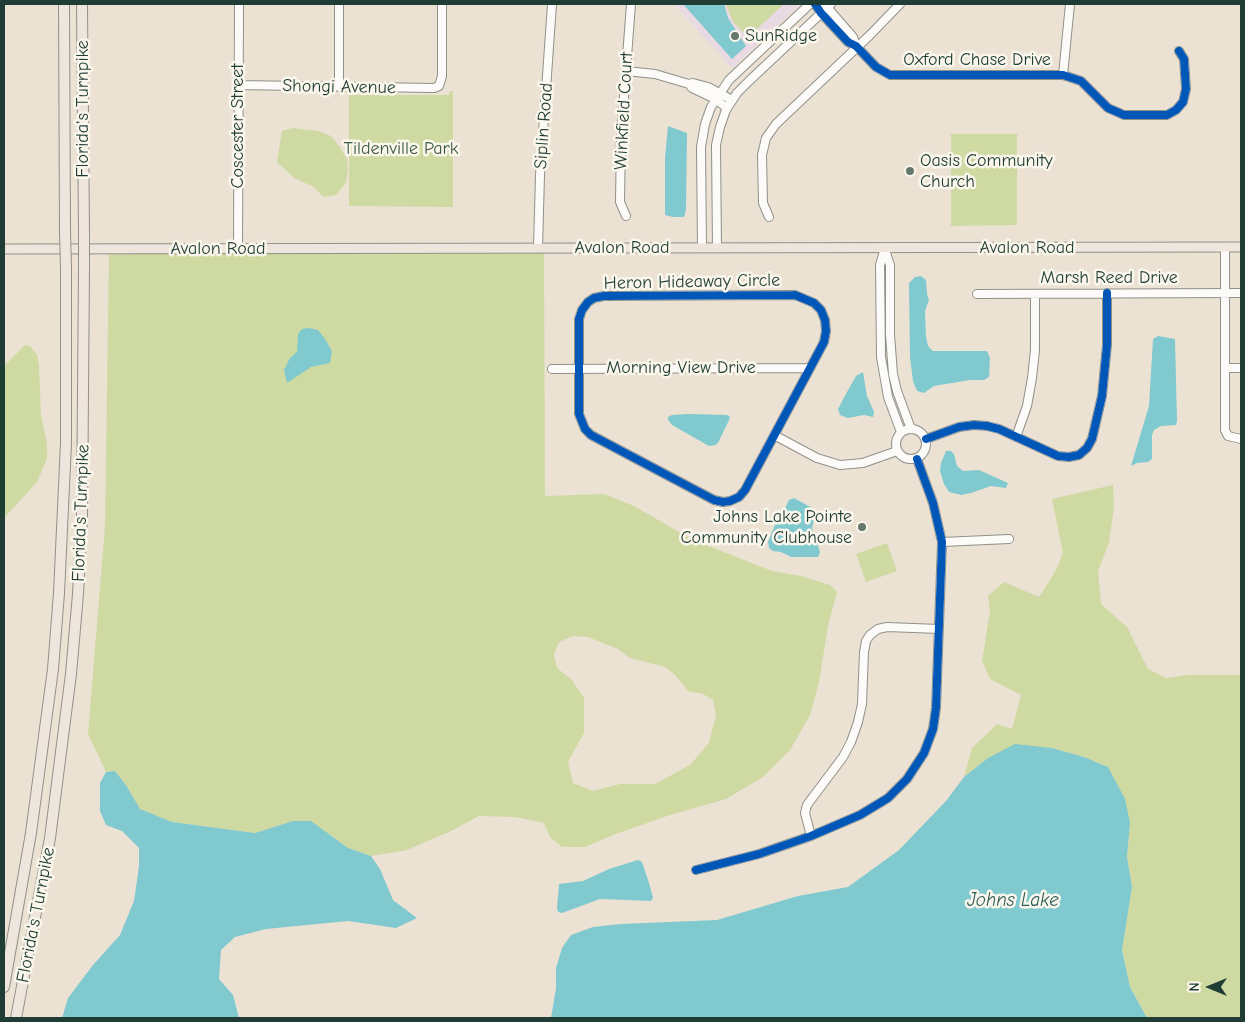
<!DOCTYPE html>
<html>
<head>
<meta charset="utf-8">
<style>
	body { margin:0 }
	#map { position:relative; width:1245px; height:1022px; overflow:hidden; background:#ebe2d4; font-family:"Comic Neue",sans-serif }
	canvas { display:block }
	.frame { position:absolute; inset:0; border:5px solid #1f3d34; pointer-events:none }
	.north { position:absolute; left:1185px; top:962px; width:50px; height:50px; -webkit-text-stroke:4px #fbf7ec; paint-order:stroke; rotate:270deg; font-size:14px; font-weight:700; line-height:20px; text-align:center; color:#1f3d34 }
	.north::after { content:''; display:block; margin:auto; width:18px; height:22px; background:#1f3d34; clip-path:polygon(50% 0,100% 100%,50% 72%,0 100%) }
</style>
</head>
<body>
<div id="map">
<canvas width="1245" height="1022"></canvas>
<div class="frame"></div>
<div class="north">N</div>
</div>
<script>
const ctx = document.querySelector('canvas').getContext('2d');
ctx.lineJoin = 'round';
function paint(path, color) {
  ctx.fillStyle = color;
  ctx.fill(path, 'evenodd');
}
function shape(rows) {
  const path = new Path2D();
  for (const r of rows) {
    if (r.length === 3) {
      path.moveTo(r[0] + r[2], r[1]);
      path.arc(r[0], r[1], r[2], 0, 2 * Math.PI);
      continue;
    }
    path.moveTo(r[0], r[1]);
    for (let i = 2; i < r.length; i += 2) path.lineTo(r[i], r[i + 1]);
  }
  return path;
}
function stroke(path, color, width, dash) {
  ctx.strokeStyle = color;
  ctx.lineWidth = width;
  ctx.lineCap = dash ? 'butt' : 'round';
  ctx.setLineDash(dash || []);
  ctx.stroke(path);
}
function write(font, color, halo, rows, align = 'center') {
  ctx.font = font + ' "Comic Neue",sans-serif';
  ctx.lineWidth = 5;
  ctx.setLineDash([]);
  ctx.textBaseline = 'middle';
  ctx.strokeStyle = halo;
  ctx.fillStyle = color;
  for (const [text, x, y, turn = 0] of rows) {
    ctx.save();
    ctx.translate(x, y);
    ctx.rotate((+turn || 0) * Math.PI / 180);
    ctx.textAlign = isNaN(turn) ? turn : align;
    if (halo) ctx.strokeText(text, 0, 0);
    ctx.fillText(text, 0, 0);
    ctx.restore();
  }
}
paint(shape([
	[674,4,801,4,732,68]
]), '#e9d9e2');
paint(shape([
	[726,4,784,4,748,37,733,22],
	[450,91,453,91,453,207,349,206,349,95,449,95],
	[293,128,318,131,331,136,339,146,347,159,348,169,346,183,336,195,324,197,312,186,294,178,277,162,282,131],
	[951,134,1017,134,1017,225,951,226],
	[544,248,545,496,604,494,634,506,691,539,772,571,801,576,830,585,837,592,828,626,819,682,810,715,790,750,763,777,726,799,667,816,613,835,585,847,562,847,550,837,544,823,516,817,479,816,451,831,407,850,371,856,348,848,332,836,293,821,255,833,172,822,140,810,126,785,115,771,106,772,88,734,105,526,109,249],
	[573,636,588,637,618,649,630,658,665,667,675,675,688,691,703,694,713,700,716,715,709,743,690,765,655,784,620,784,593,791,573,783,568,762,584,733,584,698,572,680,557,668,554,655,559,642],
	[25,345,30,346,37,355,39,365,41,415,47,444,47,459,37,482,4,518,4,366],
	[1113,485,1114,506,1109,543,1098,571,1101,604,1127,627,1148,669,1166,678,1189,675,1241,675,1241,1018,1147,1018,1130,987,1122,950,1132,887,1127,857,1130,823,1108,767,1084,757,1052,748,988,758,964,777,972,748,997,724,1012,729,1021,695,990,679,982,661,990,611,988,596,1004,582,1039,597,1055,572,1063,553,1052,499],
	[887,543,897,571,866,582,856,554]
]), '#cedaa2');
paint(shape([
	[683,4,724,4,728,18,746,46,732,59],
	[668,126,687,133,686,210,684,217,673,217,665,215,665,158],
	[921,276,926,280,927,294,929,300,925,311,926,337,928,346,933,351,987,351,990,358,989,377,984,380,970,380,934,386,924,393,917,391,913,381,910,357,909,283,915,277],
	[309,328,318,330,325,339,332,351,330,363,311,367,287,383,284,370,290,358,297,352,298,334,302,329],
	[1158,336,1175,339,1177,421,1176,425,1161,426,1154,430,1152,435,1152,459,1148,462,1137,463,1131,466,1149,406,1153,339],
	[863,372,867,396,874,412,873,417,864,415,848,418,840,415,838,409,847,392,856,376],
	[688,414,727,415,730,417,729,420,719,441,716,445,709,446,672,425,668,420,668,417,672,415],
	[946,451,951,451,954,454,957,466,963,471,979,470,1008,483,1006,488,991,486,971,493,961,495,949,492,944,484,940,471,941,463],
	[794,498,814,509,815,516,812,528,820,552,818,557,791,557,781,552,773,551,769,548,768,542,775,525,779,521,789,500],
	[1015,744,1052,748,1084,757,1108,767,1125,799,1130,823,1127,857,1132,887,1122,950,1130,987,1147,1018,551,1018,556,988,556,968,562,948,571,935,593,927,621,924,717,920,798,896,848,887,899,850,946,801,964,777,988,758],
	[115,771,126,785,140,809,172,822,255,833,293,821,311,821,348,848,371,856,380,869,393,900,417,918,396,928,348,921,266,929,235,937,221,950,219,979,233,995,239,1018,62,1018,68,998,93,965,120,935,134,901,139,866,139,848,122,831,106,825,100,811,100,783,106,772],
	[638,860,642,862,649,883,653,898,651,901,600,899,562,913,558,912,557,908,559,884,583,881,609,869]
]), '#80c9cf');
const minor = shape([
	[339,4,339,87],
	[815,4,821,13,848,42,856,46,876,67,890,75,1063,75,1081,81,1108,108,1124,115,1167,115,1176,110,1183,102,1186,89,1184,59,1179,51],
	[821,4,827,7,853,37,856,46],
	[626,71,655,74,689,84],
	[1063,75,1070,4],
	[238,85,434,88,439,86,442,76,442,4],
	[727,108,715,99,692,88,689,84,693,83,708,87,732,100],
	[626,216,620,202,621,136,631,4],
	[769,217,763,203,762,155,766,138,776,124,870,35,900,4],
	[1225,247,1225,430,1228,436,1241,439],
	[538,248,540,175,552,4],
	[702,248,701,147,705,124,711,107,729,80,810,4],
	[717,248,716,145,720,127,726,110,737,93,749,81,831,4],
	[885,248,880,265,881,357,888,397,901,432],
	[238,249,239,4],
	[885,250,890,265,890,335,893,374,897,391,911,429],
	[977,294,1241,293],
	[795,295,814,303,821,310,825,320,826,331,824,342,745,490,739,497,730,501,723,502,714,500,591,435,585,429,579,414,579,319,582,310,588,302,594,298,604,296,795,295],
	[1225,368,1241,368],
	[552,369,810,368],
	[911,444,15],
	[774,435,817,458,840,465,863,463,897,451],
	[1016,437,1027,406,1032,378,1035,350,1035,294],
	[926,439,959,427,974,425,987,426,999,429,1058,456,1069,457,1079,455,1087,448,1092,439,1102,396,1107,345,1107,293],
	[942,542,1009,539],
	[811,836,805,813,807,805,843,757,851,742,858,722,862,704,864,652,866,641,870,635,878,629,887,627,939,629],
	[696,870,759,854,811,836,860,815,888,798,907,779,924,753,933,729,936,708,942,542,933,503,917,459]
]);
const major = shape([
	[4,249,1241,247]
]);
const highway = shape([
	[64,4,65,232],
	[82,4,84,233],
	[4,987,31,833,53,669,59,593,66,443,66,268],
	[16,1018,50,838,71,674,78,594,82,516,84,267]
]);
stroke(minor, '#909189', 10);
stroke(major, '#909189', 11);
stroke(highway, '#909189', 12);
stroke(minor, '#fcfbf9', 8);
stroke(major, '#eee5dd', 9);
stroke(highway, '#eee5dd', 10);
const highwayBridge = shape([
	[65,232,66,268],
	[84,233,84,267]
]);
stroke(highwayBridge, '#909189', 12, []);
stroke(highwayBridge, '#eee5dd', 10);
stroke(shape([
	[815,4,821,13,848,42,856,46,876,67,890,75,1063,75,1081,81,1108,108,1124,115,1167,115,1176,110,1183,102,1186,89,1184,59,1179,51],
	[795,295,814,303,821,310,825,320,826,331,824,342,745,490,739,497,730,501,723,502,714,500,591,435,585,429,579,414,579,319,582,310,588,302,594,298,604,296,795,295],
	[926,439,959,427,974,425,987,426,999,429,1058,456,1069,457,1079,455,1087,448,1092,439,1102,396,1107,345,1107,293],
	[696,870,759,854,811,836,860,815,888,798,907,779,924,753,933,729,936,708,942,542,933,503,917,459]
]), '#0057b8', 8);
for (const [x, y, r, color] of [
	[735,36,5,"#66776c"],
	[910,171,5,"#66776c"],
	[862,527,5,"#66776c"]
]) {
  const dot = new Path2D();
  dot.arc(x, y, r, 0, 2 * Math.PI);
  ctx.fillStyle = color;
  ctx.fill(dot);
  stroke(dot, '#fbf7ec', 2);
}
write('18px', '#1f3d34', '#fbf7ec', [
	["SunRidge",745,36],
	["Oasis Community",920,161],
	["Church",920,182],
	["Johns Lake Pointe",852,517,"right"],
	["Community Clubhouse",852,538,"right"]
], 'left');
write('18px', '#1f3d34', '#fbf7ec', [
	["Oxford Chase Drive",977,60],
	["Shongi Avenue",339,87,1],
	["Florida's Turnpike",83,109,-90],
	["Winkfield Court",624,111,-87],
	["Coscester Street",238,126,-90],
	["Siplin Road",544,126,-86],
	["Avalon Road",622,248],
	["Avalon Road",1027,248],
	["Avalon Road",218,249],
	["Marsh Reed Drive",1109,278],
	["Heron Hideaway Circle",692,282,-1],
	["Morning View Drive",681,368],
	["Florida's Turnpike",81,513,-88],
	["Florida's Turnpike",36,915,-79]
]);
write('18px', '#3d5b42', '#fbf7ec', [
	["Tildenville Park",401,149]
]);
write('italic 19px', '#2c5d5a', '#fbf7ec', [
	["Johns Lake",1013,901]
]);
</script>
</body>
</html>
